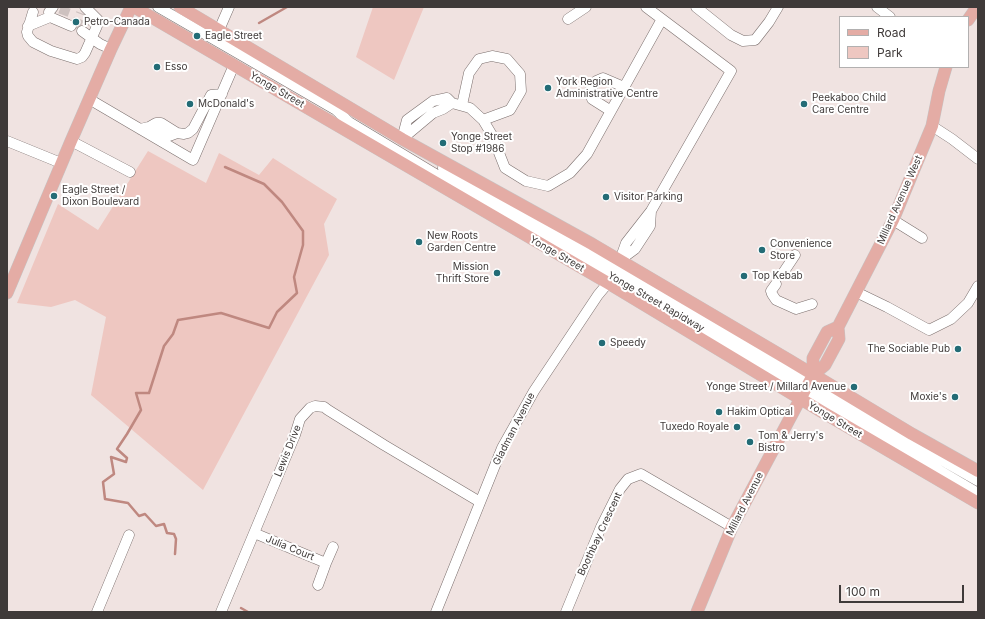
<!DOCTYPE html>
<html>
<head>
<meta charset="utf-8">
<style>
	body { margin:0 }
	#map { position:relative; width:985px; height:619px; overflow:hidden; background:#f0e3e1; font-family:Inter,sans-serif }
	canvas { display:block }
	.frame { position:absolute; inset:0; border:8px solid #3f3a39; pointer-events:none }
	.legend { position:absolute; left:839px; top:16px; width:130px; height:52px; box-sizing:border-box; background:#fff; border:1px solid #b2b0b0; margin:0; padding:5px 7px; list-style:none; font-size:12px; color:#3f3a39 }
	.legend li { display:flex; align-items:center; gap:8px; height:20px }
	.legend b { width:20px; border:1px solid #b2b0b0 }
	.scale { position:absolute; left:839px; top:585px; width:125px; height:18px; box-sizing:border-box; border:2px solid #3f3a39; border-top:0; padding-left:5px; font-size:12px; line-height:14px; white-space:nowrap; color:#3f3a39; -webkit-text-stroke:3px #fff; paint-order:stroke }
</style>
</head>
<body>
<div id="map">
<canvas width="985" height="619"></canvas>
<div class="frame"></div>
<ul class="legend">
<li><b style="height:5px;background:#e4aca5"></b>Road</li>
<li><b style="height:11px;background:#eec7c1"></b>Park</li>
</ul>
<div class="scale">100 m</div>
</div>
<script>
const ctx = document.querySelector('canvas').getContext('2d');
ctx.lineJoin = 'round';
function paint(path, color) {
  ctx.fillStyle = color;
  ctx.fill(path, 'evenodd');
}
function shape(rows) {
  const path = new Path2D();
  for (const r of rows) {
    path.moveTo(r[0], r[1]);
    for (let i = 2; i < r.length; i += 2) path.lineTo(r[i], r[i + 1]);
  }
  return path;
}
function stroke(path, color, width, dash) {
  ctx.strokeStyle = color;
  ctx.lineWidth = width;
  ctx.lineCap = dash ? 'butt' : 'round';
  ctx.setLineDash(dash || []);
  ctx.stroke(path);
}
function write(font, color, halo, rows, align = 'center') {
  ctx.font = font + ' Inter,sans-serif';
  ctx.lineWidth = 4;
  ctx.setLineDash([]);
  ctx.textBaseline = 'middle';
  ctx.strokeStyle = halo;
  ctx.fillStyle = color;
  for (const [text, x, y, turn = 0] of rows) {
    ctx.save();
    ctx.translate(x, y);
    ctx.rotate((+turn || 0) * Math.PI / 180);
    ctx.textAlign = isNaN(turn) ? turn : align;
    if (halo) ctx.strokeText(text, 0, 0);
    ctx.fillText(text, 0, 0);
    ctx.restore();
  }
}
paint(shape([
	[373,7,424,7,394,80,356,57],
	[148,151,206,183,219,153,259,175,273,158,337,199,324,224,329,255,203,490,91,395,106,317,75,300,51,307,17,303,58,204,98,230]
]), '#eec7c1');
stroke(shape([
	[259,23,287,7],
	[175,554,176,539,174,534,167,533,164,524,156,526,145,514,139,516,128,503,105,499,103,482,114,474,111,457,126,462,127,458,117,449,127,434,141,410,136,393,149,393,164,346,173,334,178,320,221,313,269,328,277,312,297,293,294,277,303,245,303,231,282,202,264,184,225,167],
	[241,608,248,612]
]), '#bf8880', 2.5);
stroke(shape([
	[63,15,66,7],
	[87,25,91,17],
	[75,28,81,13]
]), '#cdc1bf', 10, [10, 5]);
const minor = shape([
	[53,7,49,12,50,17,71,26],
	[158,7,336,110,349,122,442,178,577,256,774,372,840,412,978,493],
	[696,7,731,35,743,41,755,40,769,22,778,7],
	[877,7,890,17],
	[33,12,27,32,28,36,33,42,51,51,77,59,82,57,85,53,97,26,98,20,85,7],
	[568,19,586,7],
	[28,26,50,17],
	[219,30,229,7],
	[82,31,100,44,111,49],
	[89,99,193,160,234,65],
	[462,105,469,73,479,59,492,56,507,59,520,74,521,91,510,110,483,120],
	[611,111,592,99,590,91,596,81,603,78,624,87],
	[932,126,952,139,978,159],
	[149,127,169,136,177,133],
	[140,129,149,127,156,123,161,123,177,133,184,134,188,133,193,129,211,95,222,94],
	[402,139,407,120,433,101,447,98,452,103,470,108,483,120,492,135,505,168,526,181,548,186,570,173,587,154,662,19],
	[402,139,433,113,443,109,452,103],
	[7,141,61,163],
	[71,141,130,172],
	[443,168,840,402,978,481],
	[893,220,922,238],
	[620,260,635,249,650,226,651,211],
	[783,273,795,255],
	[776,284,771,291,772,294,776,300,796,309,812,304],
	[856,292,887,307,929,330,951,319,968,303,978,286],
	[254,533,326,563],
	[318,585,326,563,333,547],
	[97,612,129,535],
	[221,612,295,435,300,419,310,408,315,406,324,407,328,410,384,445,480,502],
	[436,612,502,448,534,391,598,295,608,283,620,260,626,243,651,211,731,71,646,7],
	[566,612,601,527,620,489,628,479,641,474,732,527]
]);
const major = shape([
	[134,7,608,283,824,413,978,503],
	[180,7,402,139,592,244,789,360,912,434,978,471],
	[968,20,977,7],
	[7,293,71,141,111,49,131,7],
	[813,375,813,358,827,332,838,327],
	[697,612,732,527,813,375,825,365,839,339,838,327,893,220,932,126,939,91,946,67]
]);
stroke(minor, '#7b6f6d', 11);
stroke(major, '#c5c4c4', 13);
stroke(minor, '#fff', 10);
stroke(major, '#e4aca5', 12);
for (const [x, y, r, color] of [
	[76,22,4,"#236c76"],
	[197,36,4,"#236c76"],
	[157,67,4,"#236c76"],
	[548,88,4,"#236c76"],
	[190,104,4,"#236c76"],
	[804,104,4,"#236c76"],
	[443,143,4,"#236c76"],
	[54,196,4,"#236c76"],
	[606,197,4,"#236c76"],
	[419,242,4,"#236c76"],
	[762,250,4,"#236c76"],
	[497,273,4,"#236c76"],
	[744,276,4,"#236c76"],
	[602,343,4,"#236c76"],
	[958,349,4,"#236c76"],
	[854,387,4,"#236c76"],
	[955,397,4,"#236c76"],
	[719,412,4,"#236c76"],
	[737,427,4,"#236c76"],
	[750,442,4,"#236c76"]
]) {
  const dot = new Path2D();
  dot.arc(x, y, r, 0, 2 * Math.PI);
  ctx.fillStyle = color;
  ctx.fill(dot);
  stroke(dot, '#fff', 1.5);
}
write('10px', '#3f3a39', '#fff', [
	["Petro-Canada",84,22],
	["Eagle Street",205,36],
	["Esso",165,67],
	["York Region",556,82],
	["Administrative Centre",556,94],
	["Peekaboo Child",812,98],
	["Care Centre",812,110],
	["McDonald's",198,104],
	["Yonge Street",451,137],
	["Stop #1986",451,149],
	["Eagle Street /",62,190],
	["Dixon Boulevard",62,202],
	["Visitor Parking",614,197],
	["New Roots",427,236],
	["Garden Centre",427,248],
	["Convenience",770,244],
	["Store",770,256],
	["Mission",489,267,"right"],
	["Thrift Store",489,279,"right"],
	["Top Kebab",752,276],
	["Speedy",610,343],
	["The Sociable Pub",950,349,"right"],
	["Yonge Street / Millard Avenue",846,387,"right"],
	["Moxie's",947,397,"right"],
	["Hakim Optical",727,412],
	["Tuxedo Royale",729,427,"right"],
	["Tom & Jerry's",758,436],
	["Bistro",758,448]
], 'left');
write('10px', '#3f3a39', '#fff', [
	["Yonge Street",277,90,30],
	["Millard Avenue West",900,200,-66],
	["Yonge Street",557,254,30],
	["Yonge Street Rapidway",656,302,30],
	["Yonge Street",835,420,31],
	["Gladman Avenue",514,429,-63],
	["Lewis Drive",288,451,-68],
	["Millard Avenue",745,504,-63],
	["Boothbay Crescent",600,534,-65],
	["Julia Court",290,548,22]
]);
</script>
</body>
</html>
